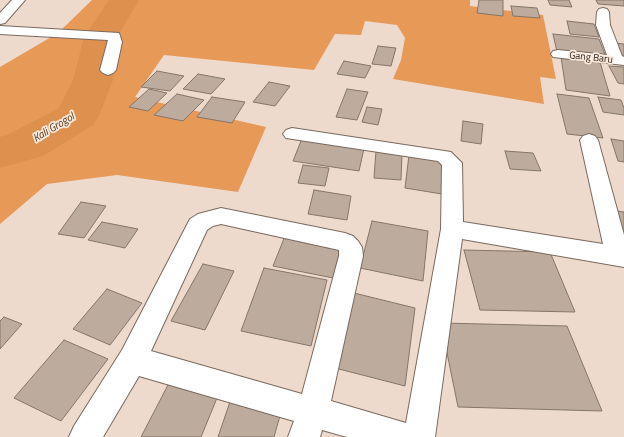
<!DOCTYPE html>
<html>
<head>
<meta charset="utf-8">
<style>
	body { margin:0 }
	canvas { display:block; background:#eddacd }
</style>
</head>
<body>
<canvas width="624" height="437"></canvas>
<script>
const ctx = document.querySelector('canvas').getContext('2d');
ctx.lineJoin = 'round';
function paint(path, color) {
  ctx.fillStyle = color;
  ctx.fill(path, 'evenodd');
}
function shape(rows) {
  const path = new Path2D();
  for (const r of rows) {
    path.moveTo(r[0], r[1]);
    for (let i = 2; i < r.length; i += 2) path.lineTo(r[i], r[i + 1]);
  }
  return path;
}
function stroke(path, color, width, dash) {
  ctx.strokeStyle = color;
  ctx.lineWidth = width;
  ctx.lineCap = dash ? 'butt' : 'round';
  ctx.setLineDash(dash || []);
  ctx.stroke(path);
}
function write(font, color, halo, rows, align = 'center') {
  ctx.font = font + ' "Titillium Web",sans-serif';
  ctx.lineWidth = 3.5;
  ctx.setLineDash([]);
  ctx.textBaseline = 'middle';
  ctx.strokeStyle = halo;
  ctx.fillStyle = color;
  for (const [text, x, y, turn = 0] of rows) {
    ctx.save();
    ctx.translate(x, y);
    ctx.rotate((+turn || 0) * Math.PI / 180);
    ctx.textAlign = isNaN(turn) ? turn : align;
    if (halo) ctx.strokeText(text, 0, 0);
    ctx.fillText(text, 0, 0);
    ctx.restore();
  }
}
paint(shape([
	[92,0,470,0,470,6,543,15,556,79,540,77,544,104,393,79,401,60,405,38,397,25,365,21,361,35,335,34,314,70,164,55,135,97,266,127,238,192,117,175,47,184,0,224,0,67,58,33]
]), '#e79957');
paint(shape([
	[109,0,139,0,118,36,113,80,99,116,93,125,43,156,0,168,0,137,9,134,59,108,73,80,84,37,109,0]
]), '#de914e');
const building = shape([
	[479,0,503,0,503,16,477,13,479,0],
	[548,0,569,0,572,7,550,5,548,0],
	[596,0,624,0,624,6,598,4,596,0],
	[511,6,537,8,540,18,513,16,511,6],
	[567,21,594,24,599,37,570,34,567,21],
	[553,34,599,39,606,57,557,52,553,34],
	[615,43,624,44,624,58,615,43],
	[378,46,396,48,391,66,372,64,378,46],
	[561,57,600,62,610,96,566,90,561,57],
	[344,61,371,66,365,78,337,74,344,61],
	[609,66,624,67,624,84,618,83,609,66],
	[157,71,184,76,170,91,141,87,157,71],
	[198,74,225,79,211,94,183,89,198,74],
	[269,82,290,86,275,106,253,102,269,82],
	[149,89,167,93,148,111,129,107,149,89],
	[347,89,368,92,357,120,336,117,347,89],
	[177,94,204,100,183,121,154,115,177,94],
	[557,94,589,98,603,138,567,134,557,94],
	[212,97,245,102,232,123,197,117,212,97],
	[598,97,621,100,624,108,624,115,603,112,598,97],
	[367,107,382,109,378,125,362,122,367,107],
	[463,121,483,124,481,144,461,141,463,121],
	[303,136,365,144,359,171,293,161,303,136],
	[611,139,624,141,624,162,618,161,611,139],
	[376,151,402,153,401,180,374,178,376,151],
	[505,151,533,153,541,171,510,169,505,151],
	[409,155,443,160,442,194,405,188,409,155],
	[303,165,329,168,325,186,298,183,303,165],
	[314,190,351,196,347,220,308,214,314,190],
	[81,202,106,206,84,238,58,234,81,202],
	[610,210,624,212,624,248,610,210],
	[372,221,428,231,423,281,360,268,372,221],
	[102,222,138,229,125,248,88,240,102,222],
	[285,236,341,247,333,278,273,266,285,236],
	[464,250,550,252,575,312,480,310,464,250],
	[203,264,234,271,205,330,171,321,203,264],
	[264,268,327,280,311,346,241,331,264,268],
	[107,289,142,303,110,345,73,329,107,289],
	[354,293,415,308,405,386,335,368,354,293],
	[4,317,22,324,0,349,0,321,4,317],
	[441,323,567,326,602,411,458,407,441,323],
	[64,340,108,359,61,421,14,398,64,340],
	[169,383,217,398,201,437,141,437,169,383],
	[233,393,283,405,274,437,218,437,233,393]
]);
paint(building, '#bdab9e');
stroke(building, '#857569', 1);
const street = shape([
	[12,0,25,0,5,23,0,24,0,13,12,0],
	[603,8,607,9,609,12,610,25,622,56,624,57,624,65,553,57,551,54,553,51,558,50,607,55,596,25,597,12,599,9,603,8],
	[0,26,119,33,122,42,116,70,113,73,108,75,103,73,100,70,108,40,0,34,0,26],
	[292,128,451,152,462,163,463,222,603,244,580,140,583,136,589,134,595,136,598,140,624,235,624,267,462,239,435,437,347,437,322,430,320,437,288,437,294,421,139,376,103,437,69,437,74,426,122,350,190,219,198,214,221,208,345,233,353,236,358,241,362,247,363,256,331,401,406,423,441,229,442,165,438,161,286,138,283,134,286,130,292,128],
	[221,224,339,250,339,256,302,394,151,351,207,230,213,226,221,224]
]);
stroke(street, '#7a6a5e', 2);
paint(street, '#fff');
write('10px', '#2c2520', '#fae8da', [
	["Gang Baru",591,58,6]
]);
write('italic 11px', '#57361a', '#fae8da', [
	["Kali Grogol",54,128,-31]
]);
</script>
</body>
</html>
